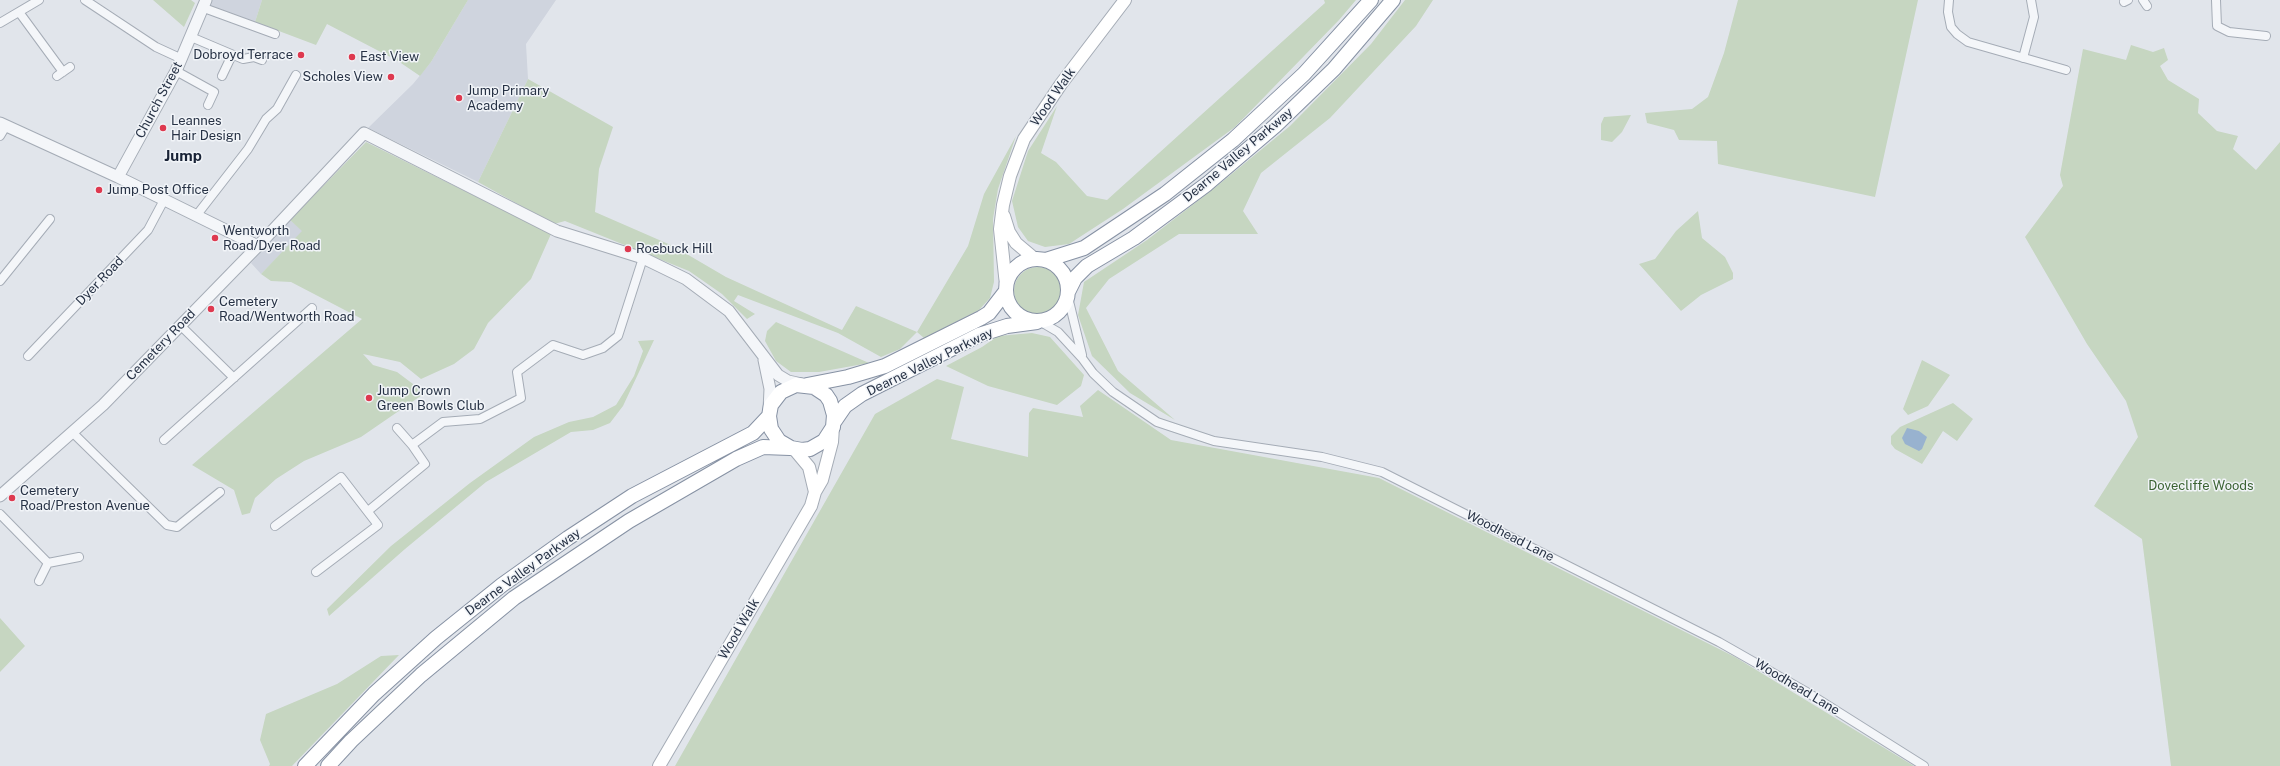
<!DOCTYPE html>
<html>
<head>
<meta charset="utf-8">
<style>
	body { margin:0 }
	canvas { display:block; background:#e1e5eb }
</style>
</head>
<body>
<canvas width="2280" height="766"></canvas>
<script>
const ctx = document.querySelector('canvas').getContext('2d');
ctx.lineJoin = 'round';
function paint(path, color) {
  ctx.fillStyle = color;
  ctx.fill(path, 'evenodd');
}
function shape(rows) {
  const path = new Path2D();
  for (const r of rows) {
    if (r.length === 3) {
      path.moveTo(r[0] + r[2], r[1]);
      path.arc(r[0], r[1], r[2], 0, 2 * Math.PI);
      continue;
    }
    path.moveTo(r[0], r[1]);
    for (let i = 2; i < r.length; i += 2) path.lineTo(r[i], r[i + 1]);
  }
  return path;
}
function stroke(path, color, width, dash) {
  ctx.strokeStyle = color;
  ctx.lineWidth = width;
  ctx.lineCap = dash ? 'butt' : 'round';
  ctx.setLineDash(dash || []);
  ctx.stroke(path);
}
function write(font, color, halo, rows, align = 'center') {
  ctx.font = font + ' "Public Sans",sans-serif';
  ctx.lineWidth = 3;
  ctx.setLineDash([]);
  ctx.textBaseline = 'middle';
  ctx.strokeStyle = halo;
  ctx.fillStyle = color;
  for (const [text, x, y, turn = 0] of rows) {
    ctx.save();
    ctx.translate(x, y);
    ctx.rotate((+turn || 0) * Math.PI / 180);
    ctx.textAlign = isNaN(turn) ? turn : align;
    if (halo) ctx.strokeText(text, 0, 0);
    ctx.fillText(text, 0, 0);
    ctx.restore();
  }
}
paint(shape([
	[211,0,262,0,255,22,209,6],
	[468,0,556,0,526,44,528,79,478,182,368,128,413,84,431,62],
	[290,220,303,231,261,274,251,263]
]), '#cfd4de');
paint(shape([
	[153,0,191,0,195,3,184,27],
	[262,0,468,0,431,62,420,76,398,61,327,24,316,45,255,22],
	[1324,0,1356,0,1339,20,1235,127,1123,209,1069,244,1045,247,1028,241,1018,227,1012,201,1028,151,1057,106,1041,153,1056,162,1087,196,1107,200,1325,3],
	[1405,0,1433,0,1416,26,1330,118,1261,173,1243,211,1258,234,1179,234,1109,279,1086,308,1118,371,1175,420,1130,393,1092,356,1078,315,1084,282,1147,240,1217,186,1290,126,1371,44],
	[1738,0,1918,0,1875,197,1718,164,1717,141,1679,140,1674,130,1647,123,1645,113,1692,109,1708,97,1724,53],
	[2131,45,2153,52,2164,48,2168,60,2160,66,2168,80,2199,99,2198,113,2217,131,2238,136,2233,149,2256,170,2280,142,2280,766,2171,766,2142,539,2094,506,2138,437,2126,401,2087,344,2025,237,2063,186,2060,175,2083,49,2126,60],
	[528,79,613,127,599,169,595,212,673,246,726,277,842,330,856,306,917,332,968,246,984,194,1016,136,998,189,993,219,994,282,990,298,979,310,924,338,917,332,900,349,881,357,838,333,738,295,734,301,755,314,747,319,722,294,689,271,565,221,554,224,478,182],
	[1631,115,1622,132,1612,142,1601,140,1601,124,1604,117],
	[366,142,551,234,531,279,488,323,474,349,454,364,421,379,400,362,363,354,373,365,397,372,425,393,361,437,304,461,276,479,255,498,250,513,242,515,234,490,192,465,362,319,291,282,271,281,261,274,302,231,290,220],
	[1698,211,1702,238,1725,257,1733,273,1733,279,1701,295,1681,311,1639,264,1655,259,1676,231],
	[1038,291,24],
	[776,322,869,363,819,372,791,372,776,361,765,341,767,331],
	[1032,333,1050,337,1084,375,1081,386,1057,405,988,386,946,366,982,347,998,336],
	[654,340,623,406,610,423,593,430,571,432,486,482,405,549,329,616,327,609,391,546,470,483,534,437,569,422,593,417,616,405,634,376,643,351,638,341],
	[1922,360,1950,375,1928,406,1908,415,1903,409],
	[937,379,964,387,951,439,1028,457,1029,413,1033,408,1083,417,1080,406,1098,390,1171,440,1379,478,1735,657,1914,766,675,766,875,414],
	[1953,403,1973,419,1957,441,1943,431,1922,464,1895,449,1891,444,1891,436,1900,427],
	[0,618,25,646,0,672],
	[399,655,292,766,269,766,270,764,260,740,266,714,337,684,381,656]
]), '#c6d6c1');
paint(shape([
	[1907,428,1919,431,1927,437,1922,449,1919,451,1905,444,1902,438]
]), '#98b2cf');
const minor = shape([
	[85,0,156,47,182,59],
	[1949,0,1948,12,1951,27,1957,34,1968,42,2066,70],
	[2143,0,2147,6],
	[2216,0,2217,26,2229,32,2266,36],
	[2124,2,2128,0],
	[204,8,275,34],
	[19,12,63,72],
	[0,23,39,0],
	[191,37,243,59,254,57,262,60],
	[2023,58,2034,17,2031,0],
	[176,71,214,92,208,105],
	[57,76,70,67],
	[222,76,232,55],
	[0,136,6,126],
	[196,216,248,149,266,119,277,109,296,75],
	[0,281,50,219],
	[1068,297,1082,355],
	[1041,322,1058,332,1082,358,1093,373,1113,392,1157,422,1214,441,1322,457,1382,472,1719,642,1805,691,1924,766],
	[181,326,234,378],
	[28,356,148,230,164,200],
	[397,428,412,445],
	[73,433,167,525,177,527,220,492],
	[164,440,312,308],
	[368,511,425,464,412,445,443,422,480,419,521,398,517,372,553,345,583,355,603,348,618,336,643,258],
	[0,514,48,563,79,557],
	[275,526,341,477,378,525,316,572],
	[39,581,48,563]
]);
const tertiary = shape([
	[0,123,118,177,258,246],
	[118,177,176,71,206,0],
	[764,360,770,389,769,410],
	[0,496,103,405,258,246,364,133,557,231,643,258,686,279,729,311,778,375,788,381,802,384]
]);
const secondary = shape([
	[1004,216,1009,232,1016,243,1035,259],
	[1006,285,1000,229,1003,205,1010,176,1024,139,1061,84,1125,0],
	[794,449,809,467,815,492],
	[659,766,811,506,815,492,822,480,832,442,833,427]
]);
const trunk = shape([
	[1037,290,31],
	[1046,260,1084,248,1165,194,1233,140,1304,74,1371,0],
	[1068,292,1075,278,1087,266,1134,238,1207,184,1275,126,1334,69,1393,0],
	[807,385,848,377,885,366,981,318,989,313,1006,291],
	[834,422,845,406,862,394,979,335,1007,326,1037,322],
	[305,766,374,694,436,638,502,585,568,538,632,496,753,433,769,416,771,405,781,392,796,385,814,387,826,395,830,401,834,415,833,427,824,441,810,449,802,450,791,448,779,441,771,429,769,416],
	[328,766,351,741,421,675,514,598,629,521,736,459,763,447,790,448]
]);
stroke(minor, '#a5acb6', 10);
stroke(tertiary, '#a5acb6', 13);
stroke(secondary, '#a5acb6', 14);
stroke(trunk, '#8792a4', 16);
stroke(minor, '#f4f6f9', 8);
stroke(tertiary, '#f4f6f9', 11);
stroke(secondary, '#fff', 12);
stroke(trunk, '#fff', 14);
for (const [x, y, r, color] of [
	[301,55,4,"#de394f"],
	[352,57,4,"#de394f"],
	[391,77,4,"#de394f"],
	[459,98,4,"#de394f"],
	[163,128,4,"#de394f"],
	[99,190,4,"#de394f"],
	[215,238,4,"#de394f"],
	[628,249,4,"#de394f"],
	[211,309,4,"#de394f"],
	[369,398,4,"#de394f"],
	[12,498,4,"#de394f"]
]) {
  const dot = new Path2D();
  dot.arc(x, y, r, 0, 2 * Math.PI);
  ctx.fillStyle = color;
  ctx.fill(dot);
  stroke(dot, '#f1f4f8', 1.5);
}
write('13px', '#273245', '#f1f4f8', [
	["Dobroyd Terrace",293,55,"right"],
	["East View",360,57],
	["Scholes View",383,77,"right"],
	["Jump Primary",467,91],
	["Academy",467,106],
	["Leannes",171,121],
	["Hair Design",171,136],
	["Jump Post Office",107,190],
	["Wentworth",223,231],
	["Road/Dyer Road",223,246],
	["Roebuck Hill",636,249],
	["Cemetery",219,302],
	["Road/Wentworth Road",219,317],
	["Jump Crown",377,391],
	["Green Bowls Club",377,406],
	["Cemetery",20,491],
	["Road/Preston Avenue",20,506]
], 'left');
write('13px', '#273245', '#f1f4f8', [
	["Wood Walk",1053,97,-55],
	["Church Street",159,100,-62],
	["Dearne Valley Parkway",1238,155,-40],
	["Dyer Road",100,281,-46],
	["Cemetery Road",161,345,-46],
	["Dearne Valley Parkway",930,362,-26],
	["Woodhead Lane",1510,536,27],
	["Dearne Valley Parkway",523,572,-36],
	["Wood Walk",739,629,-60],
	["Woodhead Lane",1797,687,31]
]);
write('13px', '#3b6333', '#f1f4f8', [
	["Dovecliffe Woods",2201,486]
]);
write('bold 15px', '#192336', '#f1f4f8', [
	["Jump",183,156]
]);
</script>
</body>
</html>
